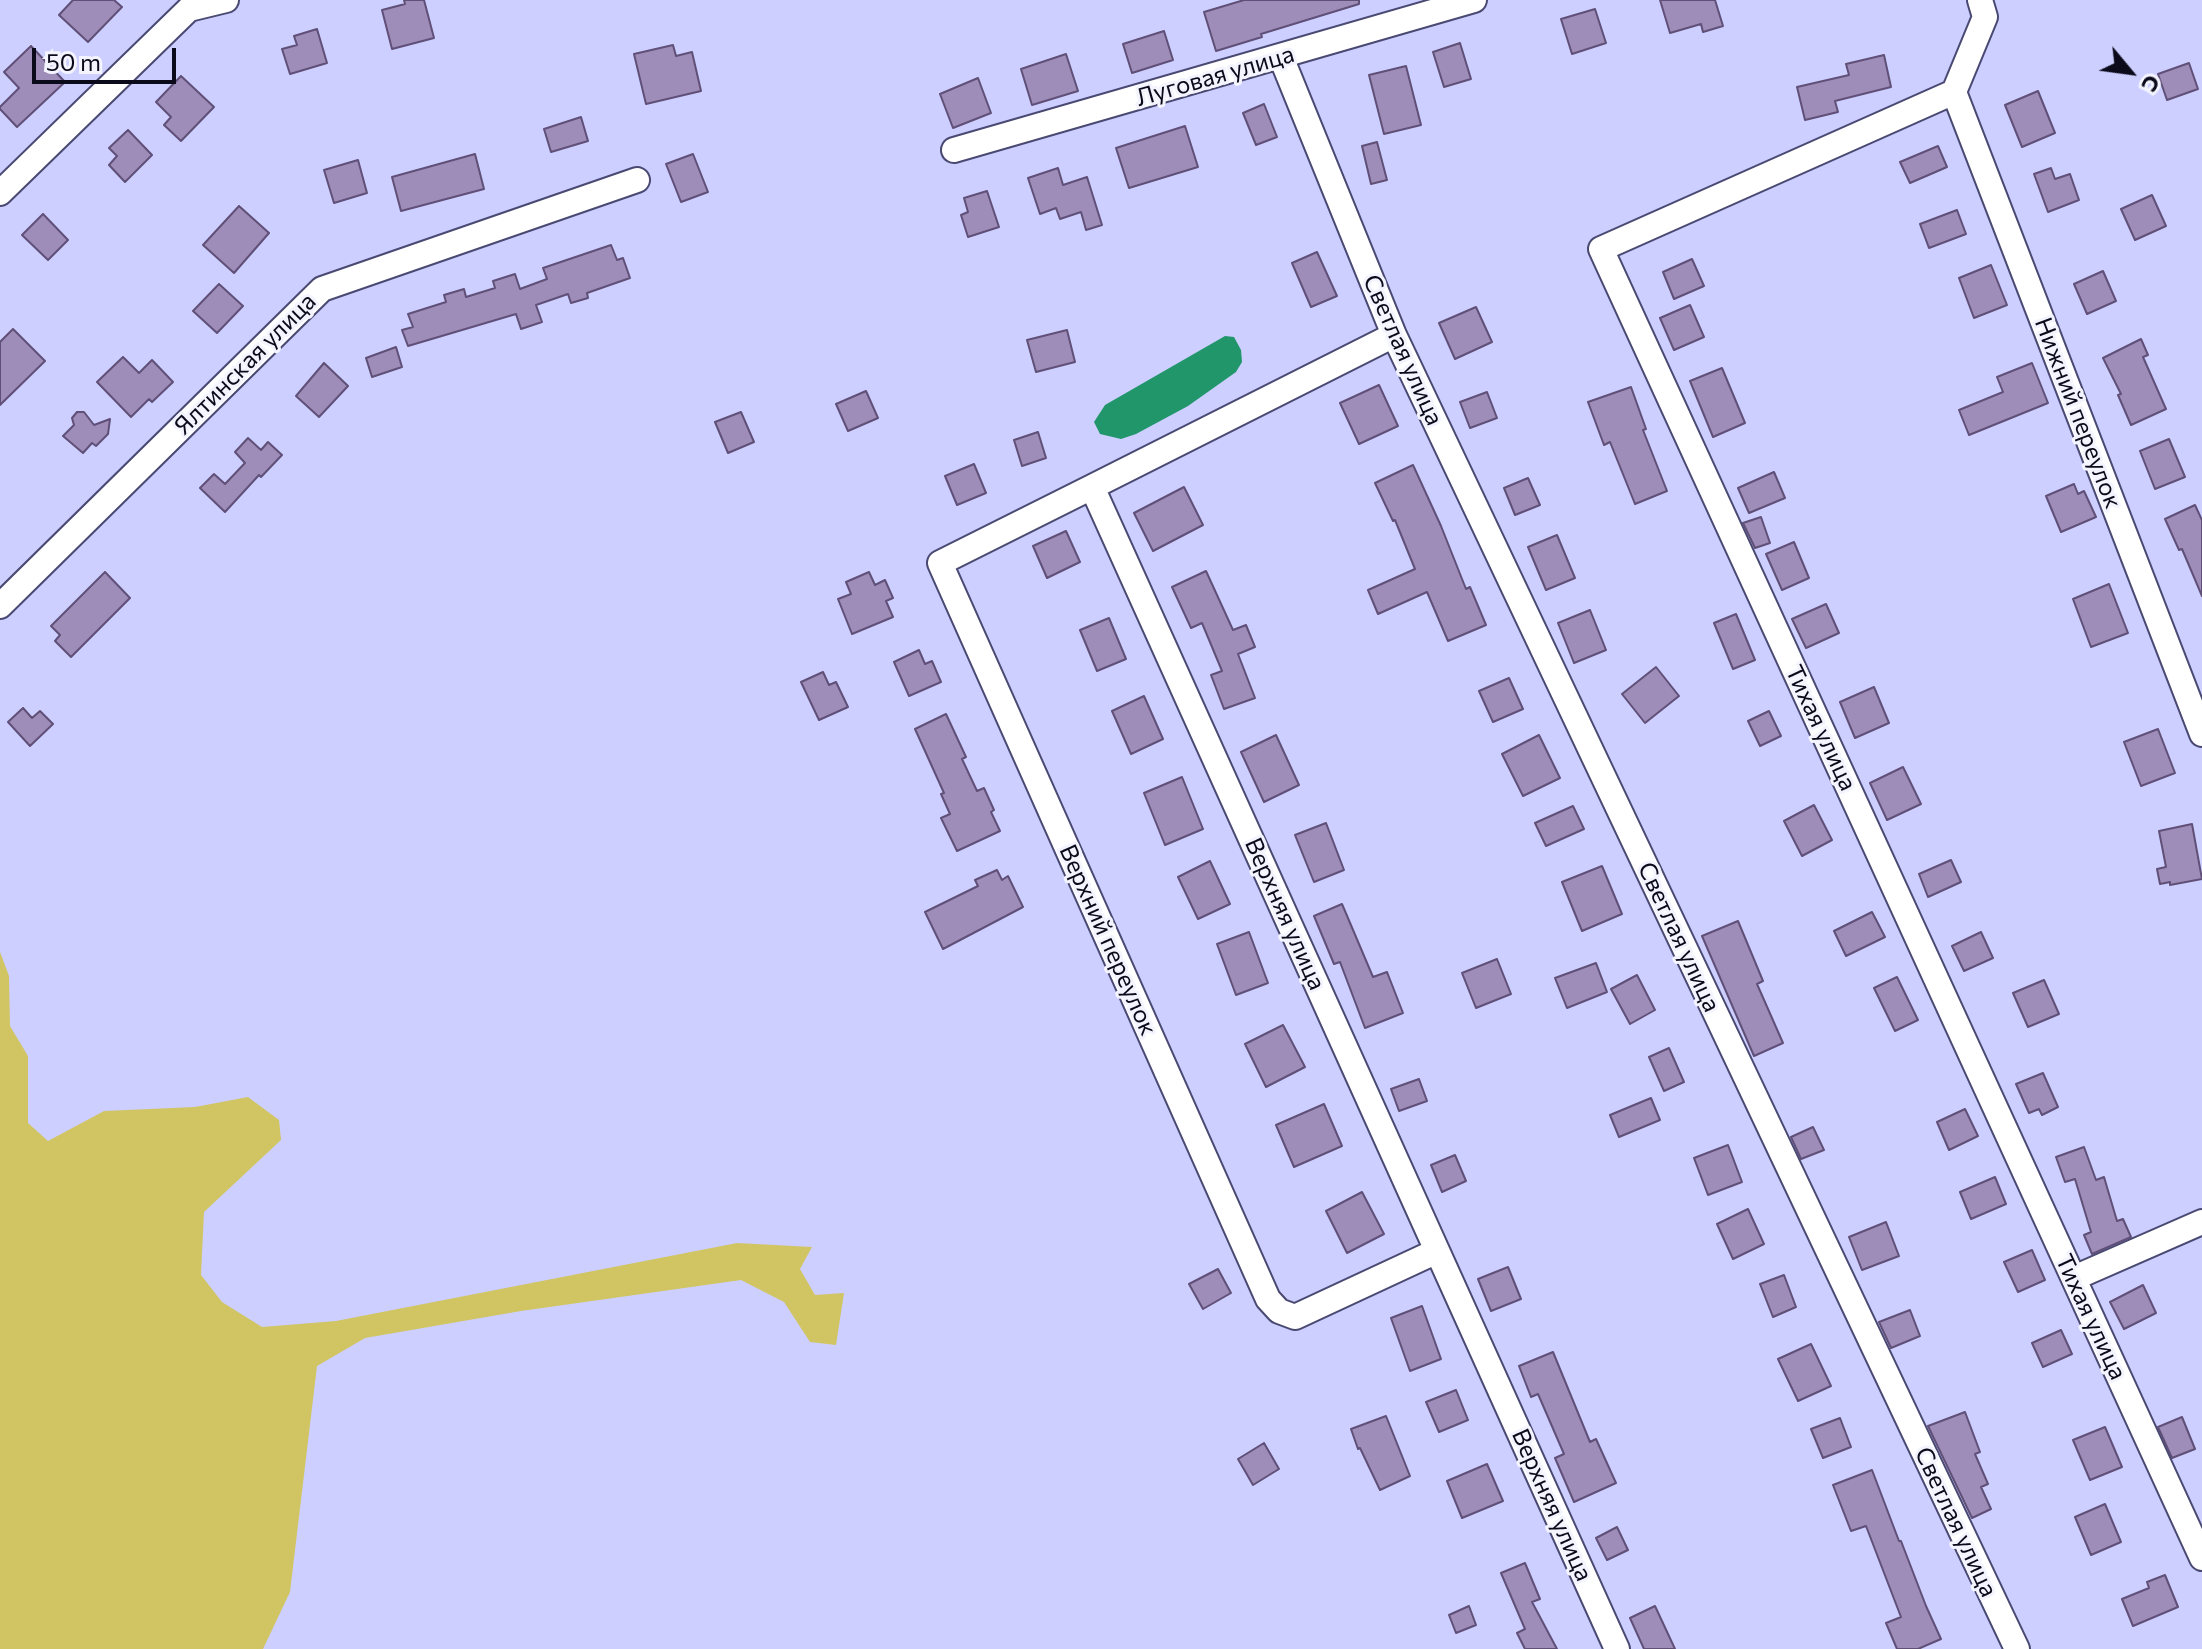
<!DOCTYPE html>
<html>
<head>
<meta charset="utf-8">
<style>
	body { margin:0 }
	#map { position:relative; width:2202px; height:1649px; overflow:hidden; background:#cccfff; font-family:Commissioner,sans-serif }
	canvas { display:block }
	.north { position:absolute; left:2090px; top:32px; width:80px; height:80px; -webkit-text-stroke:6px #f3f4fe; paint-order:stroke; rotate:119deg; font-size:22px; font-weight:700; line-height:32px; text-align:center; color:#0a0a1a }
	.north::after { content:''; display:block; margin:auto; width:28px; height:36px; background:#0a0a1a; clip-path:polygon(50% 0,100% 100%,50% 72%,0 100%) }
	.scale { position:absolute; left:32px; top:48px; width:144px; height:36px; box-sizing:border-box; border:4px solid #0a0a1a; border-top:0; padding-left:10px; font-size:24px; line-height:28px; white-space:nowrap; color:#0a0a1a; -webkit-text-stroke:6px #f3f4fe; paint-order:stroke }
</style>
</head>
<body>
<div id="map">
<canvas width="2202" height="1649"></canvas>
<div class="north">С</div>
<div class="scale">50 m</div>
</div>
<script>
const ctx = document.querySelector('canvas').getContext('2d');
ctx.lineJoin = 'round';
function paint(path, color) {
  ctx.fillStyle = color;
  ctx.fill(path, 'evenodd');
}
function shape(rows) {
  const path = new Path2D();
  for (const r of rows) {
    path.moveTo(r[0], r[1]);
    for (let i = 2; i < r.length; i += 2) path.lineTo(r[i], r[i + 1]);
  }
  return path;
}
function stroke(path, color, width, dash) {
  ctx.strokeStyle = color;
  ctx.lineWidth = width;
  ctx.lineCap = dash ? 'butt' : 'round';
  ctx.setLineDash(dash || []);
  ctx.stroke(path);
}
function write(font, color, halo, rows, align = 'center') {
  ctx.font = font + ' Commissioner,sans-serif';
  ctx.lineWidth = 6;
  ctx.setLineDash([]);
  ctx.textBaseline = 'middle';
  ctx.strokeStyle = halo;
  ctx.fillStyle = color;
  for (const [text, x, y, turn = 0] of rows) {
    ctx.save();
    ctx.translate(x, y);
    ctx.rotate((+turn || 0) * Math.PI / 180);
    ctx.textAlign = isNaN(turn) ? turn : align;
    if (halo) ctx.strokeText(text, 0, 0);
    ctx.fillText(text, 0, 0);
    ctx.restore();
  }
}
paint(shape([
	[0,952,9,976,10,1026,28,1056,28,1123,48,1141,104,1111,195,1107,248,1097,279,1120,281,1140,204,1212,201,1275,222,1302,262,1327,336,1321,737,1243,812,1247,800,1269,815,1295,844,1293,836,1345,810,1342,784,1302,741,1280,521,1311,365,1338,317,1366,290,1592,263,1649,0,1649]
]), '#d1c563');
paint(shape([
	[1225,336,1234,337,1241,350,1242,362,1236,372,1188,406,1136,434,1121,439,1100,434,1094,422,1105,405]
]), '#21966a');
const building = shape([
	[73,0,114,0,122,7,88,42,59,15,73,0],
	[404,0,424,0,434,38,392,49,382,10,405,4,404,0],
	[1244,0,1359,0,1359,4,1261,34,1262,37,1216,51,1204,12,1244,0],
	[1660,0,1715,0,1723,26,1703,32,1701,24,1670,33,1660,0],
	[1595,9,1606,43,1572,54,1561,19,1595,9],
	[317,29,327,63,290,74,282,49,297,45,294,36,317,29],
	[1164,31,1173,60,1132,73,1123,44,1164,31],
	[1460,43,1471,79,1444,87,1433,52,1460,43],
	[673,45,676,56,692,52,701,91,646,104,634,54,673,45],
	[31,46,65,82,17,127,0,109,0,107,19,88,4,72,31,46],
	[1066,54,1078,91,1032,105,1021,69,1066,54],
	[1884,55,1891,87,1835,101,1838,112,1805,120,1797,87,1849,75,1846,64,1884,55],
	[2189,63,2198,89,2167,100,2158,74,2189,63],
	[1406,66,1421,125,1384,134,1369,75,1406,66],
	[181,76,214,107,181,141,164,125,171,117,156,102,181,76],
	[978,78,991,113,953,128,940,94,978,78],
	[2038,91,2055,133,2022,147,2005,105,2038,91],
	[1264,104,1277,137,1256,145,1243,113,1264,104],
	[581,117,588,141,551,152,544,129,581,117],
	[1185,126,1198,167,1129,188,1116,148,1185,126],
	[128,130,152,155,125,182,109,165,117,156,109,148,128,130],
	[1377,142,1387,180,1371,184,1362,146,1377,142],
	[1938,146,1947,167,1910,183,1900,162,1938,146],
	[475,154,484,189,401,211,392,177,475,154],
	[693,154,708,192,681,202,666,164,693,154],
	[358,160,367,193,334,203,324,170,358,160],
	[1058,168,1063,185,1087,177,1102,225,1086,230,1081,212,1060,219,1056,208,1040,214,1028,178,1058,168],
	[2051,168,2055,179,2070,174,2079,200,2048,212,2034,174,2051,168],
	[987,191,999,227,968,237,961,215,968,212,964,198,987,191],
	[2152,195,2166,226,2135,240,2121,209,2152,195],
	[239,206,269,233,234,273,203,245,239,206],
	[1957,210,1966,234,1929,248,1920,224,1957,210],
	[43,214,68,240,48,260,22,235,43,214],
	[611,245,617,260,623,258,630,278,587,293,588,298,571,303,568,294,536,305,542,322,521,329,516,314,408,346,402,330,413,327,408,314,446,302,444,295,464,289,466,297,495,288,493,281,515,274,520,289,547,279,543,268,611,245],
	[1317,252,1337,296,1311,307,1292,263,1317,252],
	[1692,259,1704,286,1674,299,1663,272,1692,259],
	[1991,265,2007,305,1974,318,1959,278,1991,265],
	[2103,271,2116,301,2087,314,2074,284,2103,271],
	[219,284,243,306,217,333,193,311,219,284],
	[1690,305,1704,337,1674,350,1660,318,1690,305],
	[1476,307,1492,342,1455,359,1439,323,1476,307],
	[13,329,45,361,0,405,0,342,13,329],
	[1067,330,1075,362,1036,372,1027,340,1067,330],
	[2141,339,2148,355,2143,357,2166,409,2131,425,2118,395,2121,394,2103,358,2141,339],
	[396,347,402,367,372,377,366,358,396,347],
	[123,357,139,373,152,360,173,382,152,402,149,399,131,417,97,382,123,357],
	[324,363,348,386,319,417,296,396,324,363],
	[2032,363,2048,403,1969,435,1959,410,2003,392,1997,377,2032,363],
	[1722,368,1745,423,1713,437,1690,381,1722,368],
	[1379,385,1398,426,1359,444,1340,403,1379,385],
	[1631,387,1646,429,1643,430,1667,491,1635,504,1610,442,1604,445,1588,402,1631,387],
	[866,391,878,418,848,431,836,404,866,391],
	[1487,392,1497,418,1470,428,1460,402,1487,392],
	[77,412,84,412,94,425,110,419,108,434,96,446,92,443,83,453,63,436,74,425,72,418,77,412],
	[741,412,754,442,728,453,715,422,741,412],
	[1038,432,1046,458,1022,466,1014,440,1038,432],
	[248,438,261,450,268,442,282,455,261,477,259,475,225,512,200,488,214,474,225,484,245,463,235,452,248,438],
	[2169,439,2185,477,2155,489,2140,451,2169,439],
	[974,464,986,493,957,505,945,476,974,464],
	[1413,465,1441,526,1466,589,1470,587,1486,625,1448,641,1427,592,1378,614,1368,590,1415,569,1395,520,1393,521,1375,483,1413,465],
	[1774,472,1785,498,1749,513,1738,488,1774,472],
	[1528,478,1540,505,1515,515,1504,488,1528,478],
	[2074,484,2078,494,2084,491,2096,517,2061,532,2046,496,2074,484],
	[1184,487,1203,525,1153,551,1134,513,1184,487],
	[2195,505,2202,520,2202,596,2182,549,2179,550,2165,519,2195,505],
	[1761,517,1770,543,1755,548,1743,523,1761,517],
	[1066,531,1080,562,1047,578,1033,546,1066,531],
	[1557,535,1575,578,1546,590,1528,547,1557,535],
	[1794,542,1809,578,1782,590,1766,554,1794,542],
	[1206,571,1233,630,1246,625,1255,647,1238,654,1255,698,1224,709,1211,675,1222,671,1202,623,1191,628,1172,587,1206,571],
	[105,572,130,598,71,657,55,641,60,635,51,626,105,572],
	[869,572,875,585,885,580,893,598,886,601,893,617,852,634,838,599,851,594,846,582,869,572],
	[2109,584,2128,633,2091,647,2073,599,2109,584],
	[1826,604,1839,633,1806,648,1792,619,1826,604],
	[1590,610,1606,650,1574,663,1558,623,1590,610],
	[1736,614,1755,660,1733,669,1714,623,1736,614],
	[1109,618,1126,659,1097,671,1080,630,1109,618],
	[919,650,925,664,932,661,941,682,909,696,894,662,919,650],
	[1656,667,1679,696,1645,723,1622,694,1656,667],
	[823,672,829,685,836,682,848,707,819,720,801,682,823,672],
	[1509,678,1523,709,1493,722,1479,691,1509,678],
	[1874,687,1889,723,1855,738,1840,702,1874,687],
	[1144,696,1163,739,1131,754,1112,711,1144,696],
	[23,708,32,718,40,711,53,724,30,746,8,722,23,708],
	[1769,711,1781,736,1760,746,1748,721,1769,711],
	[946,714,966,757,962,759,977,791,984,788,994,810,991,812,1000,831,957,851,941,818,950,814,941,794,944,793,915,729,946,714],
	[2158,729,2175,773,2141,786,2124,742,2158,729],
	[1276,735,1299,785,1264,802,1241,752,1276,735],
	[1539,735,1560,778,1523,796,1502,754,1539,735],
	[1903,767,1921,804,1887,820,1870,783,1903,767],
	[1182,777,1203,829,1165,845,1144,793,1182,777],
	[1814,805,1832,840,1802,856,1784,821,1814,805],
	[1573,806,1584,829,1546,846,1535,823,1573,806],
	[1326,823,1344,870,1314,882,1295,835,1326,823],
	[2192,824,2202,879,2170,885,2170,882,2160,884,2157,869,2166,867,2159,831,2192,824],
	[1951,860,1961,882,1928,897,1919,874,1951,860],
	[1210,861,1230,904,1198,919,1178,877,1210,861],
	[1602,866,1622,914,1582,931,1562,882,1602,866],
	[997,870,1002,880,1008,876,1023,907,943,949,925,912,978,886,975,880,997,870],
	[1342,904,1373,977,1387,972,1403,1013,1365,1028,1340,962,1334,964,1314,916,1342,904],
	[1872,912,1885,937,1846,956,1834,931,1872,912],
	[1738,921,1763,981,1757,984,1783,1043,1754,1056,1702,936,1738,921],
	[1249,932,1268,983,1236,995,1217,944,1249,932],
	[1981,932,1993,958,1964,971,1952,946,1981,932],
	[1497,959,1511,994,1476,1008,1462,973,1497,959],
	[1596,963,1607,992,1567,1008,1555,978,1596,963],
	[1637,975,1655,1010,1630,1024,1611,989,1637,975],
	[1897,977,1918,1020,1895,1031,1874,988,1897,977],
	[2044,980,2059,1014,2028,1027,2013,993,2044,980],
	[1283,1025,1305,1067,1266,1087,1245,1044,1283,1025],
	[1669,1048,1684,1082,1664,1091,1649,1057,1669,1048],
	[2043,1073,2058,1107,2042,1115,2039,1109,2029,1113,2016,1084,2043,1073],
	[1419,1079,1427,1101,1399,1111,1391,1089,1419,1079],
	[1651,1098,1660,1120,1619,1137,1610,1115,1651,1098],
	[1324,1104,1342,1146,1294,1167,1276,1125,1324,1104],
	[1965,1109,1978,1136,1949,1150,1937,1122,1965,1109],
	[1813,1127,1824,1150,1801,1159,1791,1137,1813,1127],
	[1728,1145,1742,1182,1708,1195,1694,1158,1728,1145],
	[2084,1147,2096,1180,2104,1177,2117,1221,2123,1219,2131,1237,2092,1254,2084,1235,2091,1232,2075,1179,2065,1182,2056,1157,2084,1147],
	[1455,1155,1466,1181,1442,1192,1431,1165,1455,1155],
	[1995,1177,2006,1204,1971,1219,1960,1192,1995,1177],
	[1362,1192,1384,1234,1347,1253,1326,1211,1362,1192],
	[1748,1209,1764,1244,1733,1259,1717,1224,1748,1209],
	[1886,1222,1899,1256,1862,1270,1849,1237,1886,1222],
	[2032,1250,2045,1280,2018,1292,2004,1262,2032,1250],
	[1508,1267,1521,1299,1491,1311,1478,1279,1508,1267],
	[1218,1269,1231,1293,1203,1309,1189,1284,1218,1269],
	[1784,1275,1796,1307,1773,1317,1760,1284,1784,1275],
	[2143,1285,2156,1313,2124,1329,2110,1302,2143,1285],
	[1422,1306,1441,1359,1410,1371,1391,1318,1422,1306],
	[1910,1310,1920,1336,1891,1348,1879,1322,1910,1310],
	[2061,1330,2072,1354,2043,1367,2032,1343,2061,1330],
	[1811,1344,1831,1386,1798,1401,1778,1359,1811,1344],
	[1553,1352,1590,1442,1596,1439,1616,1483,1574,1502,1555,1458,1564,1454,1538,1394,1531,1397,1519,1366,1553,1352],
	[1456,1390,1468,1420,1439,1432,1426,1402,1456,1390],
	[1965,1412,1980,1452,1975,1454,1988,1484,1981,1487,1991,1509,1972,1518,1928,1426,1965,1412],
	[1386,1416,1410,1476,1380,1490,1360,1448,1358,1449,1351,1429,1386,1416],
	[2182,1417,2195,1449,2172,1458,2158,1427,2182,1417],
	[1840,1418,1851,1447,1823,1458,1811,1429,1840,1418],
	[2105,1427,2122,1467,2090,1480,2073,1440,2105,1427],
	[1264,1443,1279,1469,1253,1485,1238,1459,1264,1443],
	[1487,1464,1503,1501,1462,1518,1447,1481,1487,1464],
	[1872,1470,1899,1541,1901,1541,1926,1606,1941,1639,1918,1649,1897,1649,1886,1623,1901,1617,1866,1526,1851,1531,1833,1485,1872,1470],
	[2105,1504,2121,1542,2091,1555,2075,1517,2105,1504],
	[1617,1527,1628,1550,1607,1560,1596,1538,1617,1527],
	[1525,1563,1540,1599,1532,1602,1557,1649,1525,1649,1517,1633,1525,1629,1501,1573,1525,1563],
	[2165,1575,2178,1607,2133,1626,2122,1599,2149,1588,2147,1582,2165,1575],
	[1469,1606,1476,1625,1456,1633,1449,1615,1469,1606],
	[1655,1606,1675,1649,1644,1649,1630,1618,1655,1606]
]);
paint(building, '#9e8db9');
stroke(building, '#605078', 2);
const minor = shape([
	[1281,57,1394,335,2017,1649],
	[1954,92,1601,249,2202,1558],
	[1954,92,2202,734],
	[1954,92,1985,17,1980,0],
	[954,150,1474,0],
	[0,193,189,9,226,0],
	[1394,335,1092,487,1617,1649],
	[1092,487,940,563,1268,1299,1279,1311,1295,1317,1437,1251],
	[0,606,322,289,637,180],
	[2074,1278,2202,1222]
]);
stroke(minor, '#494972', 28);
stroke(minor, '#fff', 24);
write('24px', '#0a0a1a', '#f3f4fe', [
	["Луговая улица",1215,76,-16],
	["Светлая улица",1403,350,66],
	["Ялтинская улица",245,364,-45],
	["Нижний переулок",2078,413,69],
	["Тихая улица",1821,728,65],
	["Верхняя улица",1285,914,66],
	["Светлая улица",1679,937,65],
	["Верхний переулок",1108,940,66],
	["Тихая улица",2091,1317,65],
	["Верхняя улица",1552,1505,66],
	["Светлая улица",1956,1522,65]
]);
</script>
</body>
</html>
